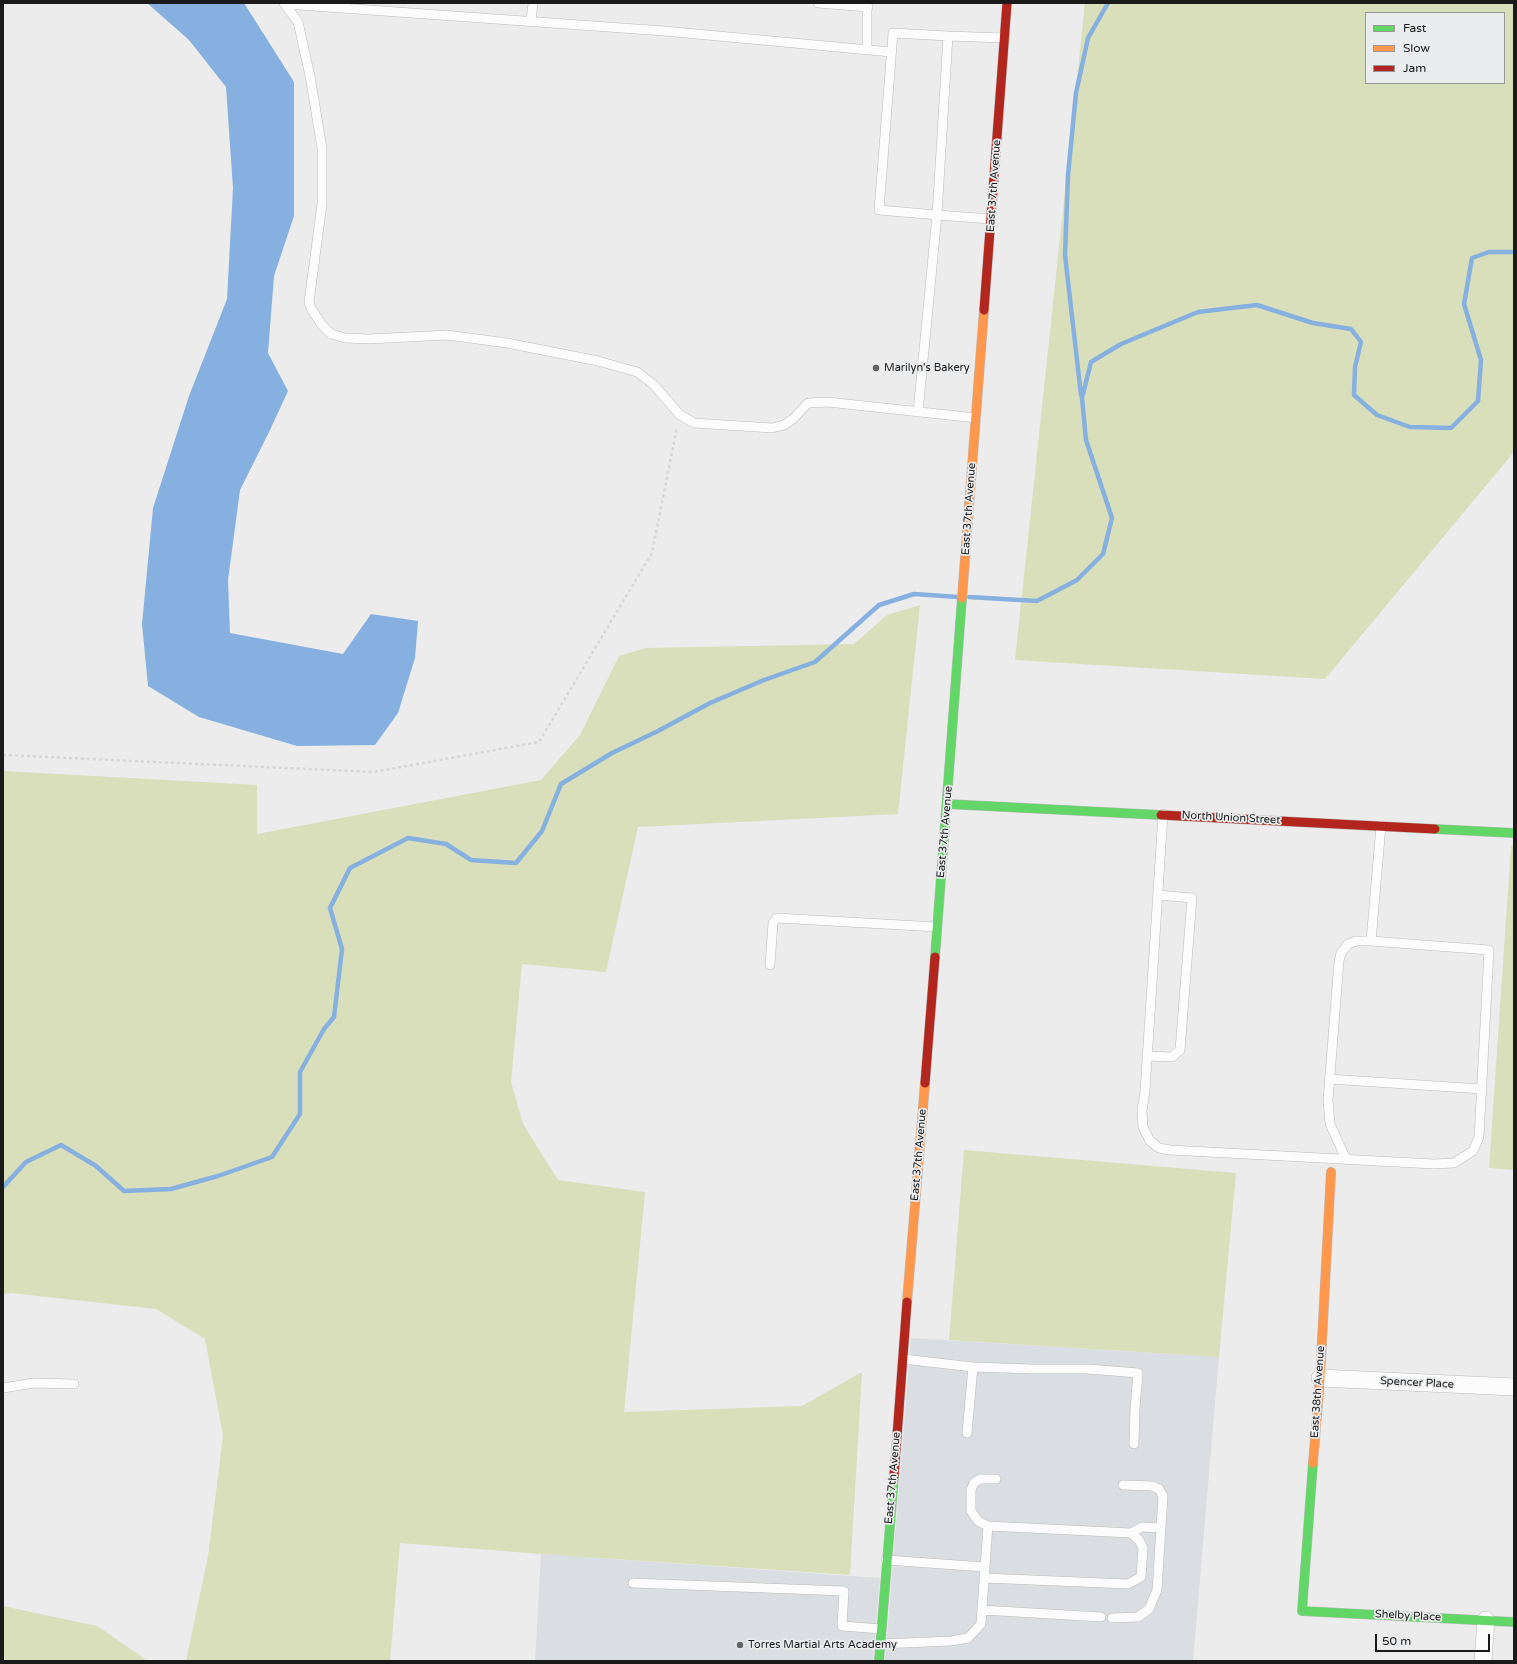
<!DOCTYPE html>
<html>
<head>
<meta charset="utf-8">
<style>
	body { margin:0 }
	#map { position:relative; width:1517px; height:1664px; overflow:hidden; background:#ececec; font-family:"Varela Round",sans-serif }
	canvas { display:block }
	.frame { position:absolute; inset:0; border:4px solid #1a1a1b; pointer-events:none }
	.legend { position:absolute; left:1365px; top:12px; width:140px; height:72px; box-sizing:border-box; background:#ebeced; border:1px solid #979899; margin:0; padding:5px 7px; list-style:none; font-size:12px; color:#1a1a1b }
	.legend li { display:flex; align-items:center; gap:8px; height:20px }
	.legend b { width:20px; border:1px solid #979899 }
	.scale { position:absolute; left:1375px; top:1634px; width:115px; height:18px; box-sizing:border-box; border:2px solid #1a1a1b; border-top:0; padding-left:5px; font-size:12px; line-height:14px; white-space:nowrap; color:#1a1a1b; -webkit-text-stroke:3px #ebeced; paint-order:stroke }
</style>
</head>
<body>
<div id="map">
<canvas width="1517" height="1664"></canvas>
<div class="frame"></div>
<ul class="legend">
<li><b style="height:5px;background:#63d668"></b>Fast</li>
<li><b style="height:5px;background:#ff974d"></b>Slow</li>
<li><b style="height:5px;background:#b3261e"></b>Jam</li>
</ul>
<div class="scale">50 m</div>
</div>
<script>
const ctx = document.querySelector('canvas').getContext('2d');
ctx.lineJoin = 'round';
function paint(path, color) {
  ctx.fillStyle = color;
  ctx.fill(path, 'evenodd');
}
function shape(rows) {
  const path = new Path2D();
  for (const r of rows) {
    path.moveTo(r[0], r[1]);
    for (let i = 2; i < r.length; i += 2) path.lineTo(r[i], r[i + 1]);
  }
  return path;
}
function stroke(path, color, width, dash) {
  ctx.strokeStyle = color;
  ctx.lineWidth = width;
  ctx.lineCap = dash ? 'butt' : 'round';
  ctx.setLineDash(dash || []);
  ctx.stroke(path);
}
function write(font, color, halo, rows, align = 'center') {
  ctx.font = font + ' "Varela Round",sans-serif';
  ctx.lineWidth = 3.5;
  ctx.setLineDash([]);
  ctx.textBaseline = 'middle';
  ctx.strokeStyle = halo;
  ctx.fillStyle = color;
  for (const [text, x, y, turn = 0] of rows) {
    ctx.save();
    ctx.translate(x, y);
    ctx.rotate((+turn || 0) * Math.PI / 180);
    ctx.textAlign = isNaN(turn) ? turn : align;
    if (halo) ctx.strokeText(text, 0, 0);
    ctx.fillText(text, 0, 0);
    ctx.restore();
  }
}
paint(shape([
	[911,1338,1219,1357,1193,1661,885,1661],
	[541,1554,880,1578,873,1661,535,1661]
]), '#dadde1');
paint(shape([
	[1085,3,1514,3,1514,452,1325,679,1015,660],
	[1366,13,1504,13,1504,83,1366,83],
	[920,605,898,814,638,827,606,972,522,964,511,1082,523,1124,558,1180,645,1192,624,1412,802,1406,862,1372,850,1575,541,1554,400,1543,390,1661,186,1661,208,1556,223,1436,205,1339,156,1309,11,1293,3,1294,3,771,257,785,257,834,541,780,580,735,619,656,646,648,854,644,887,615],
	[1511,846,1514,846,1514,1170,1489,1168],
	[964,1150,1236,1173,1219,1357,949,1340],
	[3,1606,97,1626,148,1661,3,1661]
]), '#d9dfbb');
paint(shape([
	[147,3,244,3,294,82,294,216,274,276,268,353,288,391,269,432,240,490,228,580,230,633,343,654,371,614,418,621,415,658,398,713,375,745,297,746,199,717,148,686,142,624,153,508,189,396,227,299,233,188,226,87,189,40]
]), '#86b0df');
stroke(shape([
	[1081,395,1065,255,1068,175,1076,93,1088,38,1108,3],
	[969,597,1037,601,1077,580,1103,554,1112,518,1086,440,1082,398,1091,362,1121,344,1198,312,1257,305,1313,323,1351,329,1361,342,1355,367,1354,395,1377,415,1410,427,1451,428,1478,401,1481,360,1464,304,1472,258,1489,252,1514,252],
	[3,1187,26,1162,61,1145,96,1166,124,1191,171,1189,218,1176,272,1157,300,1114,300,1072,324,1029,334,1017,342,949,330,908,350,868,408,838,446,844,471,860,516,863,542,831,561,784,612,753,658,731,710,703,764,680,815,662,879,605,914,594,958,597]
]), '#86b0df', 4.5);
const lane = shape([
	[284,3,298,22,310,76,322,148,322,204,309,302,312,310,322,325,331,334,345,338,369,339,447,335,507,343,598,361,637,372,654,385,680,415,694,423,772,428,784,425,793,419,808,403,828,402,976,418],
	[818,3,868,7],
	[285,4,664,31,891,52],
	[531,21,533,3],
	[948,36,1004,38],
	[867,49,867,3],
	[918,412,937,215,948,36,893,33,879,210,937,215,991,219],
	[1163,814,1145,1091,1142,1111,1143,1127,1150,1141,1159,1148,1170,1150,1434,1164,1454,1163,1473,1151,1479,1137,1489,950,1371,941,1381,826],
	[770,965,773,923,777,918,937,927],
	[1148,1056,1172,1057,1180,1050,1192,898,1158,895],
	[1329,1079,1482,1089],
	[1346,1159,1330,1124,1328,1100,1339,961,1341,953,1348,944,1356,941,1371,941],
	[903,1359,973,1367,1032,1369,1088,1369,1138,1373,1135,1408,1134,1444],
	[3,1388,34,1383,74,1384],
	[967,1433,973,1367],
	[1131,1533,1142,1527,1161,1528],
	[985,1567,988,1526],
	[984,1578,1128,1584,1141,1577,1143,1548,1139,1540,1131,1533,988,1526,978,1521,971,1511,971,1490,974,1483,980,1479,996,1479],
	[633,1583,844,1591,842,1626,881,1629],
	[982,1610,1101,1617],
	[1112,1618,1138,1617,1149,1609,1157,1590,1163,1496,1159,1489,1152,1486,1123,1485],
	[880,1644,951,1641,968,1638,981,1624,985,1567,886,1560]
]);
const street = shape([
	[1320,1378,1514,1387],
	[1483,1661,1486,1620]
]);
const fast = shape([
	[947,804,1161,815],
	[1435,829,1514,833],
	[935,957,962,598],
	[1313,1463,1302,1611,1514,1622],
	[879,1661,894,1476]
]);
const slow = shape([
	[962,598,984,310],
	[907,1302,925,1083],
	[1313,1463,1320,1378,1331,1172]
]);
const jam = shape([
	[984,310,1007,3],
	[1161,815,1435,829],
	[925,1083,935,957],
	[894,1476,907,1302]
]);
stroke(lane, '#bababa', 10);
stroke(street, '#bababa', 18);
stroke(fast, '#bababa', 10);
stroke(slow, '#bababa', 10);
stroke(jam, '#bababa', 10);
stroke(shape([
	[3,755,374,772,539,742,652,553,677,427]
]), '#d6d6d6', 2.5, [3, 3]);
stroke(lane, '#fcfcfc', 9);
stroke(street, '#fcfcfc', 17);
stroke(fast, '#63d668', 9);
stroke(slow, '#ff974d', 9);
stroke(jam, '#b3261e', 9);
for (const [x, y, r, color] of [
	[876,368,4,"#646464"],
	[740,1645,4,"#646464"]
]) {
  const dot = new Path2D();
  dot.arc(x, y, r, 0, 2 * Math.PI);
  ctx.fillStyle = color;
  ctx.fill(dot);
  stroke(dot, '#ebeced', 1.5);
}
write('11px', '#1a1a1b', '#ebeced', [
	["East 37th Avenue",994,186,-86],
	["East 37th Avenue",969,509,-86],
	["North Union Street",1231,818,3],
	["East 37th Avenue",945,832,-85],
	["East 37th Avenue",919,1155,-85],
	["Spencer Place",1417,1383,3],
	["East 38th Avenue",1318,1392,-86],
	["East 37th Avenue",893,1478,-85],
	["Shelby Place",1408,1616,3]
]);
write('11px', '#1a1a1b', '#ebeced', [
	["Marilyn's Bakery",884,368],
	["Torres Martial Arts Academy",748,1645]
], 'left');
</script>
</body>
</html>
